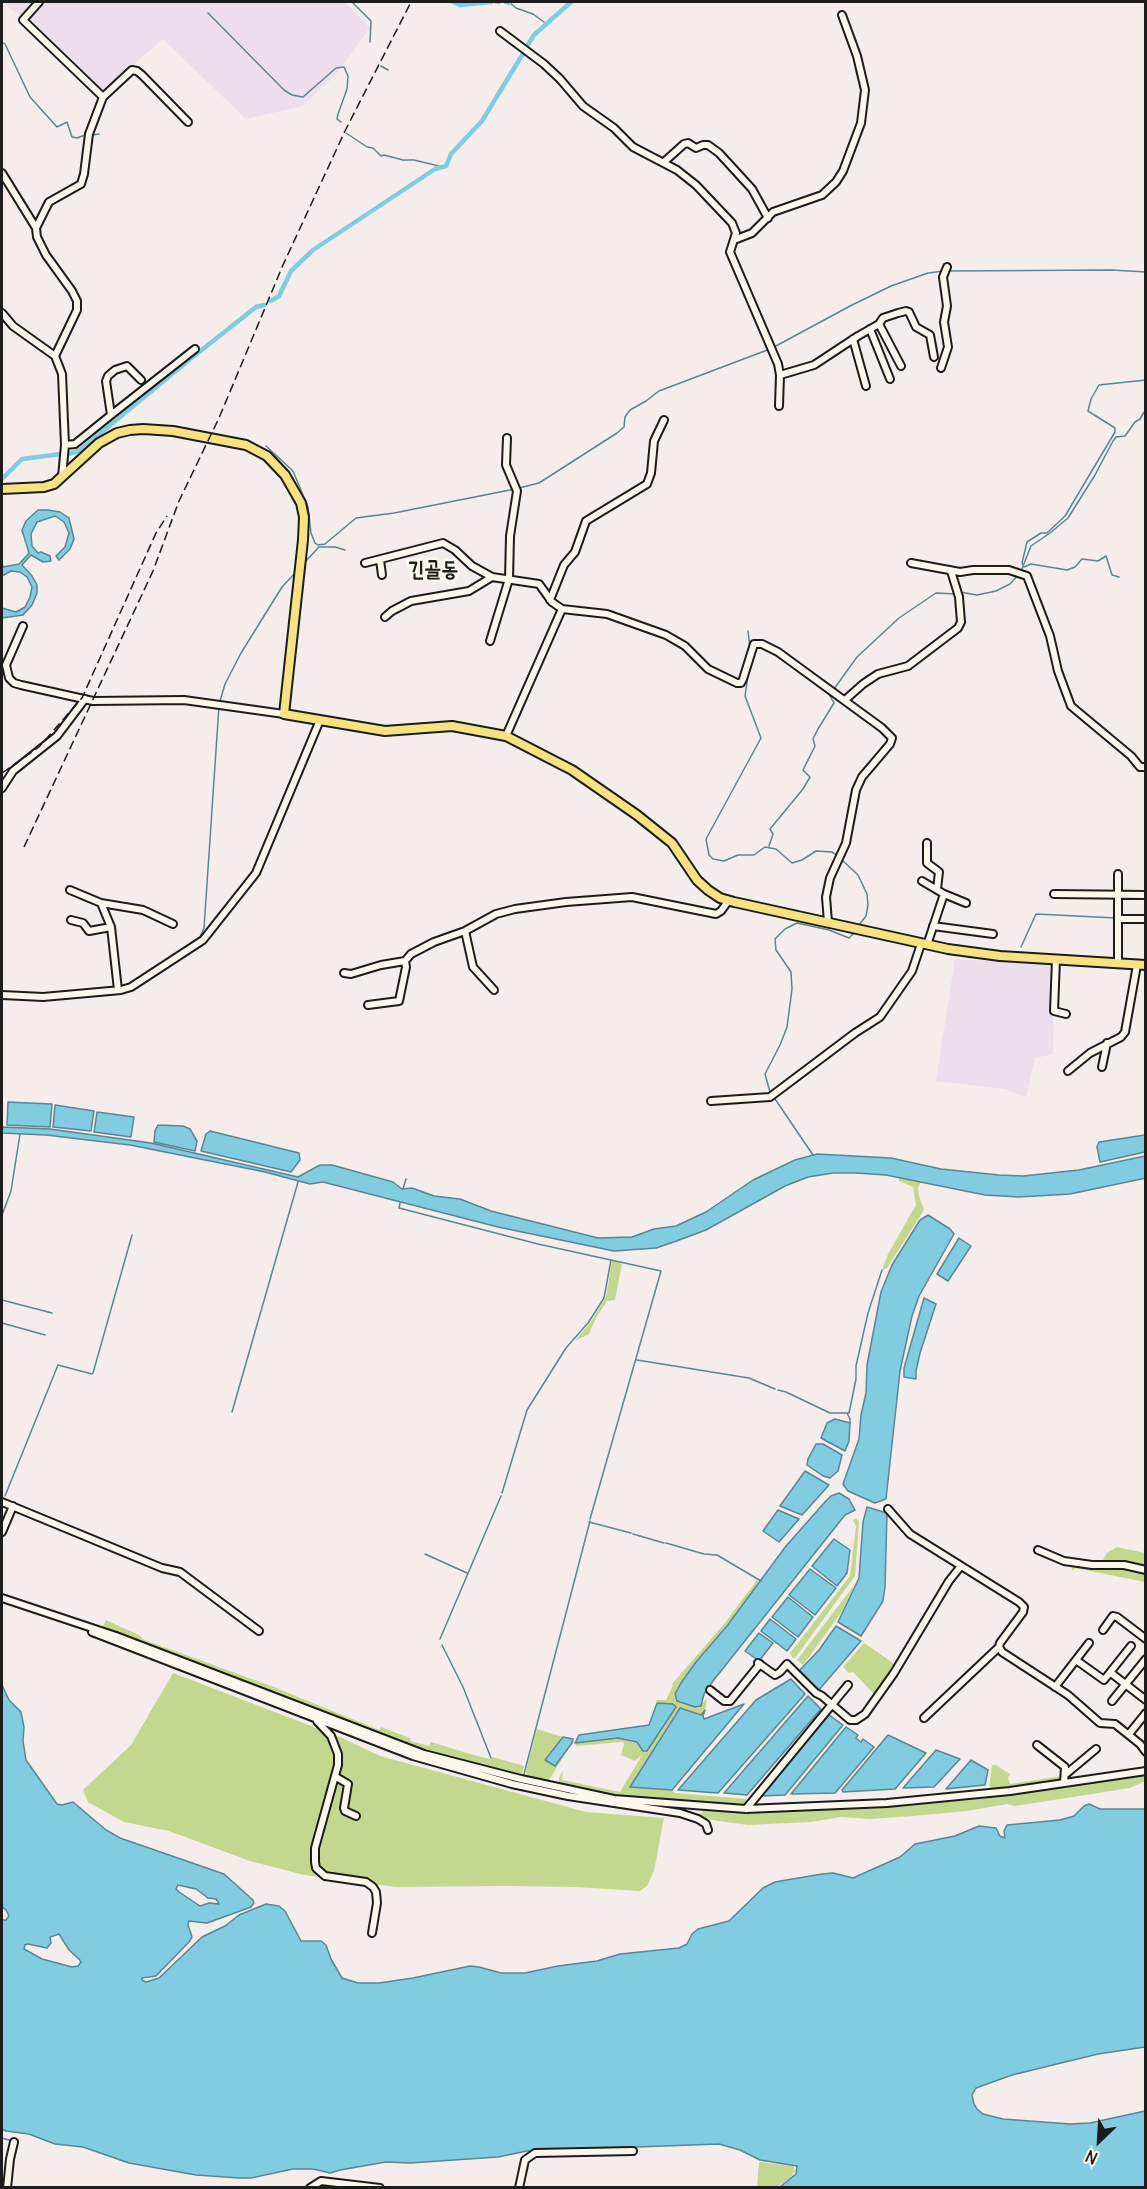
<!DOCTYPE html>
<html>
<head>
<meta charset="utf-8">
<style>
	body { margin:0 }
	#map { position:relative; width:1147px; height:2189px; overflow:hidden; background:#f5ecec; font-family:Delius,sans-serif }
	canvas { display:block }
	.frame { position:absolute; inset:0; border:3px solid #1c1c1c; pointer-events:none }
	.north { position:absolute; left:1069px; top:2111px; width:60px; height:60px; -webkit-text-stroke:4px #fbf7ec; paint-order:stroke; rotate:205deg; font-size:16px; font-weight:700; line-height:24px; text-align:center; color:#1c1c1c }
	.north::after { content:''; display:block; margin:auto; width:21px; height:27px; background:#1c1c1c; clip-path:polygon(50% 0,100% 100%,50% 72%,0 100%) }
</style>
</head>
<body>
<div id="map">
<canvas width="1147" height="2189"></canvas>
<div class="frame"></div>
<div class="north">N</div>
</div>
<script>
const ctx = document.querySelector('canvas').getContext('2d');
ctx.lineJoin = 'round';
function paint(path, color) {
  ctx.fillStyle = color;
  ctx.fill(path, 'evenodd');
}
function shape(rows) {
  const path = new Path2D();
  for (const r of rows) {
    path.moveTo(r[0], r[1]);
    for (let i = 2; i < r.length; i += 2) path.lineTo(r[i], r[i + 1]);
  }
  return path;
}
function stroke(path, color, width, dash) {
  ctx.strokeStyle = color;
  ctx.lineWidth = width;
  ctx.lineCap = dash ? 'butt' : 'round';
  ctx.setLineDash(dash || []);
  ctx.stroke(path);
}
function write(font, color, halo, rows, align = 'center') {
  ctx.font = font + ' Delius,"Poor Story",sans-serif';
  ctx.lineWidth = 6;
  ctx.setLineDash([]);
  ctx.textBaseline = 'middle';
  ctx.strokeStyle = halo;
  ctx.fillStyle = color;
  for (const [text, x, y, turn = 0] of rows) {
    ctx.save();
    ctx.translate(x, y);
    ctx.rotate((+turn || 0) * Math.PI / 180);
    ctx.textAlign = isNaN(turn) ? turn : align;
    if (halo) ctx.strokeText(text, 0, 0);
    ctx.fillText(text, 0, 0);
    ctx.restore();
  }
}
paint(shape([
	[2,2,345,2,370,28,337,73,303,106,246,119,163,39,103,91,31,20,7,7],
	[955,959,1054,964,1053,1054,1035,1058,1026,1097,1005,1089,936,1081]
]), '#eddeec');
paint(shape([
	[899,1178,921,1182,918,1188,919,1196,924,1210,887,1268,882,1270,888,1254,916,1205,913,1187,899,1181],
	[615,1261,622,1264,615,1300,607,1301,597,1316,589,1334,575,1341,590,1323,606,1297,612,1262],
	[856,1518,859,1521,855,1576,795,1658,793,1658,790,1653,850,1576,856,1526,853,1520],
	[1117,1547,1145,1553,1145,1567,1103,1560,1107,1553],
	[1077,1565,1094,1568,1124,1568,1145,1573,1145,1582,1075,1568,1072,1571,1072,1568],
	[757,1580,759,1582,747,1601,696,1662,677,1689,677,1701,698,1708,707,1698,705,1710,701,1715,680,1708,677,1711,630,1786,672,1790,675,1793,747,1799,746,1802,744,1804,619,1796,559,1785,559,1778,563,1770,562,1780,620,1792,642,1755,635,1761,621,1755,624,1744,623,1742,576,1746,575,1743,618,1738,631,1740,640,1745,673,1704,657,1703,656,1700,666,1700,673,1685,672,1684,724,1624],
	[852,1588,853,1588,841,1613,803,1665,797,1660],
	[106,1620,141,1636,142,1639,274,1687,379,1730,381,1727,410,1738,410,1741,429,1746,431,1742,477,1756,490,1759,493,1757,524,1766,521,1776,453,1759,380,1734,102,1628],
	[864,1643,893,1663,895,1667,875,1695,853,1672,849,1673,843,1667],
	[173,1673,340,1737,380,1756,586,1812,664,1818,654,1871,647,1886,640,1891,576,1887,506,1886,396,1887,304,1875,250,1861,169,1831,124,1822,88,1802,83,1790,131,1745],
	[537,1729,563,1737,545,1759,555,1766,572,1743,549,1780,527,1776,526,1771],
	[992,1765,996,1765,1010,1774,1008,1778,1010,1784,1062,1776,1062,1780,989,1789],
	[1145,1773,1145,1781,1130,1788,1015,1806,1007,1804,967,1811,913,1816,870,1819,841,1817,810,1822,748,1825,705,1819,683,1811,702,1814,703,1810,788,1811,891,1805],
	[759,2162,793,2166,795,2171,789,2179,777,2187,757,2187]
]), '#c3d88e');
const water = shape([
	[38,510,48,510,60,512,69,518,74,539,70,549,59,560,56,556,65,547,69,533,64,522,55,516,37,522,31,534,32,546,38,553,41,552,50,556,51,561,43,562,31,555,22,565,32,576,37,585,37,593,32,605,23,615,2,618,2,608,16,612,25,607,30,597,32,587,27,577,20,572,11,571,2,576,2,563,3,567,19,564,29,553,22,530,26,521,38,510],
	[8,1102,52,1104,50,1127,7,1125,8,1102],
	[55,1105,94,1111,91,1131,53,1127,55,1105],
	[97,1112,134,1117,131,1137,94,1132,97,1112],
	[158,1125,183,1126,190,1129,197,1141,195,1151,154,1142,155,1131,158,1125],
	[2,1127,50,1129,151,1143,298,1177,320,1165,332,1165,393,1182,402,1189,412,1188,434,1196,460,1199,491,1211,598,1238,632,1237,654,1229,676,1226,706,1212,753,1180,795,1160,817,1154,891,1158,941,1169,999,1175,1023,1176,1079,1170,1145,1156,1146,1178,1070,1194,1019,1197,985,1195,886,1175,856,1173,833,1173,808,1177,785,1186,706,1230,671,1243,656,1248,614,1251,498,1227,323,1182,310,1184,265,1172,130,1145,46,1135,2,1133,2,1127],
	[210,1131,299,1153,300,1160,291,1172,201,1151,206,1134,210,1131],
	[1145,1135,1145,1152,1100,1162,1097,1147,1099,1142,1145,1135],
	[928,1215,950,1229,954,1234,919,1296,912,1316,900,1371,886,1499,875,1503,848,1491,843,1484,859,1439,861,1415,866,1393,867,1365,881,1292,892,1265,920,1220,928,1215],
	[959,1238,971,1246,948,1281,937,1274,959,1238],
	[924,1298,936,1304,920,1353,916,1371,916,1379,904,1377,904,1368,924,1298],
	[835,1419,850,1423,849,1441,845,1451,821,1438,827,1423,835,1419],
	[816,1444,823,1444,842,1455,838,1471,830,1478,823,1476,807,1465,808,1459,816,1444],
	[805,1471,829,1485,802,1515,780,1506,805,1471],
	[839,1493,849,1499,855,1510,845,1515,713,1681,704,1694,701,1706,695,1707,677,1701,675,1694,681,1683,696,1662,727,1626,786,1546,825,1502,831,1496,839,1493],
	[867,1507,887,1513,885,1587,883,1601,861,1636,838,1622,859,1578,863,1522,867,1507],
	[778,1510,799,1519,779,1542,763,1531,778,1510],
	[834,1539,850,1550,847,1573,837,1586,812,1566,834,1539],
	[810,1569,836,1588,815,1615,789,1595,810,1569],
	[788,1597,813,1617,798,1637,772,1617,788,1597],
	[770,1619,796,1639,787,1651,761,1631,770,1619],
	[836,1626,861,1641,818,1691,799,1671,819,1650,836,1626],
	[759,1633,773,1643,759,1661,745,1651,759,1633],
	[791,1679,805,1694,718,1793,678,1790,756,1700,791,1679],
	[2,1685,9,1700,21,1712,24,1727,23,1741,26,1760,57,1804,62,1805,73,1802,106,1830,120,1838,224,1874,253,1900,254,1903,251,1907,207,1923,189,1921,188,1925,192,1937,189,1942,156,1976,142,1978,142,1980,146,1982,159,1978,202,1937,225,1926,239,1915,266,1904,279,1906,285,1911,301,1941,321,1941,326,1945,331,1959,342,1978,358,1983,379,1983,413,1978,470,1966,479,1967,501,1973,525,1973,558,1966,597,1961,620,1954,679,1948,687,1944,692,1934,698,1929,729,1921,763,1888,775,1882,822,1874,833,1873,853,1878,900,1857,915,1844,955,1836,979,1826,996,1828,1000,1836,1005,1838,1004,1831,1007,1825,1060,1820,1074,1816,1084,1806,1089,1804,1100,1809,1145,1809,1145,2047,1098,2054,1012,2075,976,2088,972,2095,974,2104,977,2109,983,2114,1003,2119,1070,2124,1090,2123,1145,2111,1145,2187,780,2187,796,2174,797,2166,760,2160,740,2150,719,2144,527,2151,498,2157,410,2163,386,2162,340,2170,330,2173,313,2169,293,2169,251,2178,239,2178,196,2175,129,2163,83,2147,55,2144,29,2134,6,2131,2,2129,2,1920,6,1920,9,1916,6,1910,2,1907,2,1685],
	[178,1885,196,1889,208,1898,216,1899,219,1904,209,1903,200,1906,179,1892,176,1889,178,1885],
	[59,1934,69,1950,79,1959,81,1962,78,1966,72,1967,42,1959,24,1949,25,1945,28,1944,47,1948,51,1943,50,1937,59,1934],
	[808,1696,821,1709,747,1795,724,1793,808,1696],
	[657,1703,673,1704,676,1707,647,1751,643,1751,637,1742,618,1738,575,1743,579,1735,649,1725,657,1703],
	[744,1704,672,1790,630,1787,680,1708,701,1715,705,1710,703,1716,704,1719,744,1704],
	[829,1715,843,1725,785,1795,760,1796,829,1715],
	[846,1727,858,1735,856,1738,861,1742,863,1739,874,1747,835,1793,791,1794,846,1727],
	[888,1735,926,1753,895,1789,843,1792,842,1790,888,1735],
	[563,1737,573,1739,572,1743,555,1766,545,1760,563,1737],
	[936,1750,960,1759,934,1787,903,1788,936,1750],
	[971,1760,988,1770,985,1785,946,1789,971,1760]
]);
paint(water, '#81cce1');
stroke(water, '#598692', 1.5);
stroke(shape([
	[352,2,371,21,370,42],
	[509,2,516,8,533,14,544,22],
	[208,13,284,90,292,95,303,97,336,68,344,67,348,76,347,89,338,114,337,119,341,122],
	[2,42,5,44,30,97,57,127,67,122,72,137,77,138,85,135],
	[381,66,388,70],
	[346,133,367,147,373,148,381,156,384,155,403,160,414,160,439,166],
	[92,135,99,134],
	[949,271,1112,270,1146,272],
	[774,347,852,305,891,286,928,273,944,271],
	[266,446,293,471,308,507,311,533,315,543,318,545,325,544,356,518,394,513,515,489],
	[519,488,539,483,617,433,624,427,625,417,630,410,646,401,659,391,770,349],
	[305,562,319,547,335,547,345,550],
	[1021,571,1031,546,1050,533,1068,518,1095,475,1113,441,1116,437,1125,436,1135,422,1140,419,1146,409],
	[1119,577,1112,575,1106,556,1098,561,1082,559,1075,567,1067,570,1031,564,1024,567,1022,563,1027,542,1041,533,1047,533,1065,516,1115,432,1115,428,1088,411,1091,399,1099,385,1146,380],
	[960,592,977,595,996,591,1010,584,1018,575],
	[748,631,750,648],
	[749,668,745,696,761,738,706,839,709,855,713,859,724,861,738,855,754,855,765,847,776,849,792,863,802,860,816,851,832,852,837,855],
	[834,689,857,657,899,618,936,593,956,594],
	[220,701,225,684,241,653,282,587,296,572],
	[769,846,773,834,770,829,803,789,810,777,803,770,815,746,813,739,818,729,834,703,830,696,830,693],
	[840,858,858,875,867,894,868,905,866,916,859,925],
	[199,939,204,928,219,706],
	[1021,947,1036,914,1117,918],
	[770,1092,765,1074,780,1045,787,1027,792,989,791,972,776,950,775,939,785,929,797,923,829,930,849,938,855,932],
	[773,1096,813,1155],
	[403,1189,406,1179],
	[400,1203,399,1208,538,1244,661,1271,590,1519],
	[2,1215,11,1191,20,1134],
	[2,1300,52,1313],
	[2,1323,45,1335],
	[637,1360,749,1378,775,1389],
	[93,1373,132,1235],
	[778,1390,786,1392,830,1413,849,1413,856,1379,856,1366,868,1313,882,1270],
	[232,1412,298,1182],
	[847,1413,850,1419,850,1423],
	[502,1493,527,1410,566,1348,588,1323,604,1298,611,1260],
	[5,1496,58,1365,92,1374],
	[589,1522,631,1533],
	[633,1534,664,1543],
	[666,1543,704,1554,717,1555,761,1581],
	[425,1554,467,1573],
	[440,1639,501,1496],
	[442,1645,463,1687,491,1758],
	[524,1774,590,1521],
	[2,2138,12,2141]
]), '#598692', 1.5);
stroke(shape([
	[453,2,460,5,491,2],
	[497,2,499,2],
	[506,2,509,3],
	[527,46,534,35,571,2],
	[271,301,279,296,291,271,313,250,435,169,446,166,451,154,482,121,524,52],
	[68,454,79,451,189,360,256,307,264,305],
	[2,479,22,459,61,454]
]), '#81cce1', 4.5);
const minor = shape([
	[39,2,23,20,103,97],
	[500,31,544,64,560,79,583,106,614,128,633,147,677,170,696,185,732,223,736,233,730,252,778,364,780,375,779,406],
	[664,162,684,144,688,143,696,148,703,145,708,145,719,153,752,189,768,218],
	[2,173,36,228,49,202,81,184,84,174,89,134,103,97,132,70,137,71,142,75,188,122],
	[36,228,37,237,46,255,72,291,77,301,77,310,55,356,62,374,65,445,75,444,111,415,106,381,108,376,115,370,127,366,141,380],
	[734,240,752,233,773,212,822,195,836,182,843,171,861,123,865,90,857,56,842,15],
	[2,313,13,326,55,356],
	[870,329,890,379],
	[853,339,866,386],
	[901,366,879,324,883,318,898,313,906,311,909,312,916,327,930,335,934,357],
	[941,368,948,347,944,322,947,306,943,277,947,267],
	[780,375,814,365,858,336,879,324],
	[111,415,195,349],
	[62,477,65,445],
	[380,560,382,575],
	[365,563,443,543,455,550,472,566,492,577],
	[911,563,960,572,973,570,1009,570,1027,576,1050,636,1058,671,1071,706,1131,756,1140,767,1146,767],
	[550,600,564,565,575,552,586,521,647,484,651,473,654,441,664,420],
	[385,617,392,611,411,601,469,591,492,577,539,584,552,602,562,609,607,614,666,635,685,646,708,669,737,683,741,683,743,679,754,644,762,644,778,652,882,728,892,738,890,744,862,777,856,790,846,843,830,878,826,897,828,922],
	[23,626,6,665,9,678,14,683,21,685,93,701,184,700,284,714],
	[490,641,509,579,510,536,517,491,506,465,507,438],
	[845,700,863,684,878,674,908,666,958,628,961,622,959,597,951,571],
	[506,736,562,609],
	[2,788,13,771,57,736,85,699],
	[927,843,927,863,939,872,937,889],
	[922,881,944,894,966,903],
	[70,890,101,903,111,927,118,990],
	[1054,894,1146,895],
	[101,903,143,910,173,924],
	[1118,919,1146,919],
	[71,920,83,923,89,931,111,927],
	[933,926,993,934],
	[465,931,473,967,494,990],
	[927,945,944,894],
	[1056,959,1054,1011,1066,1014],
	[1118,963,1118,874],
	[344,973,351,974,381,965,405,961,411,954,434,942,465,931,496,914,515,909,566,902,632,897,716,914,721,911,729,900],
	[2,995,43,997,121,990,131,987,203,940,256,873,320,720],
	[368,1005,399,1001,406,967,405,961],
	[1102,1067,1107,1043],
	[1068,1071,1090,1053,1121,1037,1125,1032,1137,965],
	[711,1101,770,1097,855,1033,880,1017,912,971,921,944],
	[2,1502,162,1568,180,1572,259,1631],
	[888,1509,910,1534,1019,1602,1024,1607,1023,1612,1000,1643,999,1647,1002,1652,1068,1695,1100,1723,1115,1724,1140,1744,1146,1752],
	[2,1532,13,1506],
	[1038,1550,1064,1561,1092,1565,1124,1565,1146,1570],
	[2,1598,116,1636,424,1754,521,1779,614,1799,746,1809,887,1803,1010,1791,1146,1771],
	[1103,1630,1113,1616,1117,1617,1146,1639],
	[92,1632,413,1756,512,1784,568,1796,680,1813,698,1819,706,1824,708,1830],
	[1076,1660,1104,1680,1131,1646],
	[758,1663,775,1675,780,1672,787,1664,816,1693,822,1696,850,1720,856,1720,865,1714,894,1673,949,1581,961,1566],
	[1111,1673,1146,1700],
	[1055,1687,1089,1643],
	[710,1690,724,1701,730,1701,760,1664],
	[1112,1701,1146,1659],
	[924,1718,999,1647],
	[317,1721,331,1736,338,1754,338,1765,315,1848,315,1862,316,1868,325,1876,366,1882,373,1887,376,1892,377,1903,372,1933],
	[1129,1734,1146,1713],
	[1037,1745,1065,1767,1064,1783],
	[1066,1774,1096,1749],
	[336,1777,348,1784,344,1808,345,1811,356,1816],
	[746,1809,848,1685],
	[7,2188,10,2159,14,2142],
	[310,2188,321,2181,380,2188],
	[519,2188,525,2160,535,2153,633,2151]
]);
const major = shape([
	[2,489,44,487,54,484,99,443,117,433,130,430,143,429,173,431,246,445,267,456,285,475,301,503,304,517,303,540,284,714,385,731,452,726,506,736,572,770,637,815,672,843,697,880,708,890,720,898,734,902,948,949,1000,956,1146,965]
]);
stroke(minor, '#1c1c1c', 10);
stroke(major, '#1c1c1c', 12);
stroke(minor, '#fbf7ec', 6);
stroke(major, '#f7e281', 8);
stroke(shape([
	[2,773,39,747,82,698,156,533,167,516],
	[24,847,153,571,179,501,219,418,283,265,345,131,411,2]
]), '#1c1c1c', 1.5, [9, 4.5]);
write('bold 21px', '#1c1c1c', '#fbf7ec', [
	["긴골동",433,570]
]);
</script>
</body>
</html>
